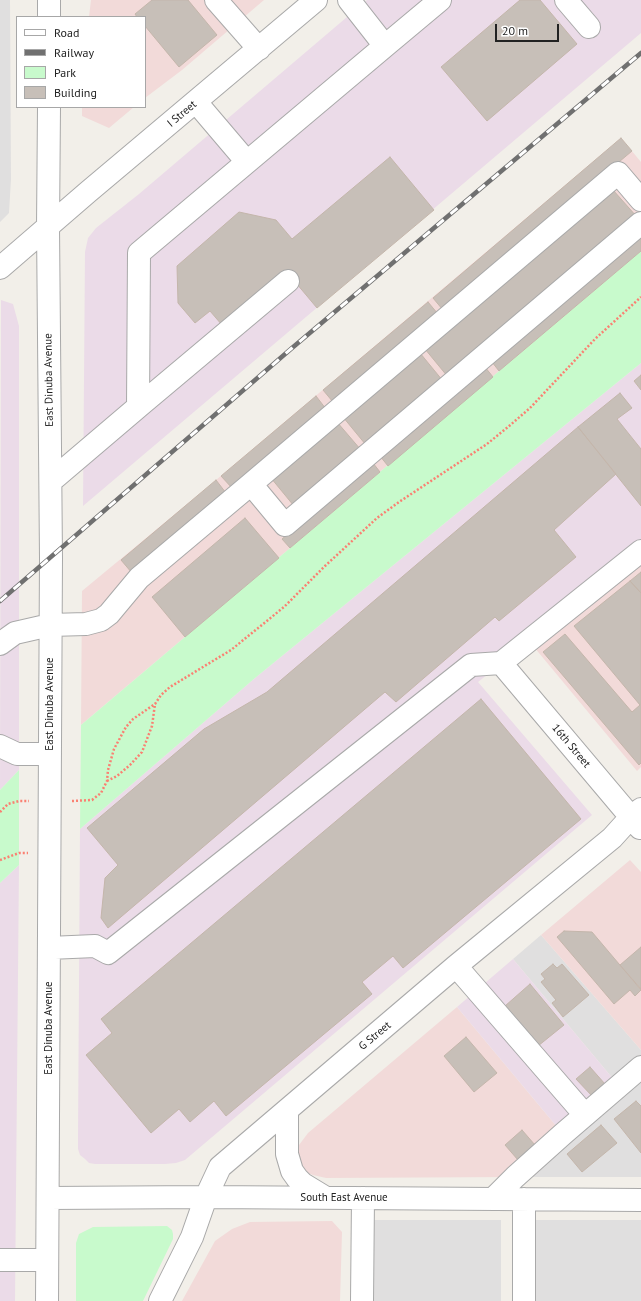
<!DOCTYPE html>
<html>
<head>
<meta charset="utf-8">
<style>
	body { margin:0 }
	#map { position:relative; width:641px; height:1301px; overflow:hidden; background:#f2efe9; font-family:"PT Sans",sans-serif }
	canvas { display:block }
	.legend { position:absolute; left:16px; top:16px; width:130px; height:92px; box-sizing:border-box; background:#fff; border:1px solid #a7a7a7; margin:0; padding:5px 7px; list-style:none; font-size:12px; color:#222 }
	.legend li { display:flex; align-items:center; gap:8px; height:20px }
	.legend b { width:20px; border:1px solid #a7a7a7 }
	.scale { position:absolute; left:495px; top:24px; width:64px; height:18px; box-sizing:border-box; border:2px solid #222; border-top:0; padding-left:5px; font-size:12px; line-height:14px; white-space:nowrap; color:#222; -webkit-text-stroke:3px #fff; paint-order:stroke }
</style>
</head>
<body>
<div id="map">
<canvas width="641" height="1301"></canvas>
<ul class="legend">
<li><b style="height:5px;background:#fff"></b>Road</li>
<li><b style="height:5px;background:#707070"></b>Railway</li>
<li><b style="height:11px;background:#c8facc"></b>Park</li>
<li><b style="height:11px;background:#c7bfb8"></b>Building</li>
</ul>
<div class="scale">20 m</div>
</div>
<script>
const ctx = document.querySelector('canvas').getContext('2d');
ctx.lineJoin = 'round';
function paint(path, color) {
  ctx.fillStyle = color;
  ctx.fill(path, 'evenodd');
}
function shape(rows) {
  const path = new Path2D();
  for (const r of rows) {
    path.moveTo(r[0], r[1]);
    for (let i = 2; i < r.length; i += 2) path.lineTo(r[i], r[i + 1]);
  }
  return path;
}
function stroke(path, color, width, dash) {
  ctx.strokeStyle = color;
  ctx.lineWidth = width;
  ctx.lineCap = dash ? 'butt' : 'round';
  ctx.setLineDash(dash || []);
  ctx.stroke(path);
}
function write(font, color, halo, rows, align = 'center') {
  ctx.font = font + ' "PT Sans",sans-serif';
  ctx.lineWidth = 4;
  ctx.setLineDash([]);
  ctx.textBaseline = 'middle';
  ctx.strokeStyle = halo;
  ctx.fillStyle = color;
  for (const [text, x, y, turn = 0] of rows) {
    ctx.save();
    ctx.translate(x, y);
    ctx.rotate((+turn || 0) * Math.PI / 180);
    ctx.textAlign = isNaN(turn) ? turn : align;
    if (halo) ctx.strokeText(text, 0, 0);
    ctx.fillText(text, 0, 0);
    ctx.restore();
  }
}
paint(shape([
	[0,0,10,0,11,179,9,213,0,222],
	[541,935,641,1050,641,1177,515,1177,619,1086,513,959],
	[372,1220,501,1220,501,1301,372,1301],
	[517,1220,641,1220,641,1301,518,1301]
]), '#e0dfdf');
paint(shape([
	[91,0,264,0,182,70,145,98,145,17,89,17],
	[82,107,134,107,109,128,82,116],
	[621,138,641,162,641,251,81,725,82,591,216,480],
	[641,551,641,767,637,771,529,641],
	[630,860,641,872,641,1050,541,935],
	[457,1007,563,1134,515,1177,326,1178,313,1175,308,1173,300,1163,298,1156,298,1150,299,1145,308,1133],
	[332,1221,342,1232,340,1301,182,1301,215,1241,232,1229,250,1222]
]), '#f2dad9');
paint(shape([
	[367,0,641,0,641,33,83,506,85,252,88,238,96,228,139,194],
	[1,300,13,304,19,326,19,770,0,790],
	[641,363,641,552,478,682,592,815,185,1160,176,1163,165,1164,95,1164,89,1163,85,1159,80,1155,78,1149,78,1137,80,829,255,678],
	[19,865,15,1301,0,1301,0,883],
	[513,959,619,1086,563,1134,457,1007]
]), '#ebdbe8');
paint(shape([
	[641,251,641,363,255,678,80,829,81,725],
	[19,770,19,865,0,883,0,790],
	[167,1226,172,1230,173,1234,173,1239,143,1301,76,1301,76,1243,79,1234,93,1227]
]), '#c8facc');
const building = shape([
	[152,0,188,0,217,35,179,67,145,26,145,17,137,17,135,14,152,0],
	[520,0,540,0,577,44,487,121,441,67,520,0],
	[621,138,632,151,443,310,433,298,621,138],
	[390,157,434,210,317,308,286,271,222,325,210,311,195,323,178,303,177,266,239,212,276,220,292,239,390,157],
	[613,190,637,217,448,377,425,349,613,190],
	[641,236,641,251,499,371,492,362,641,236],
	[428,302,438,314,333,402,323,390,428,302],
	[420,353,443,381,366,445,343,417,420,353],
	[485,367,493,377,388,466,380,456,485,367],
	[641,375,641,390,634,381,641,375],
	[620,393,632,408,617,419,641,449,641,506,578,427,620,393],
	[316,396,326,409,232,488,221,476,316,396],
	[337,422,361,450,294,506,271,478,337,422],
	[578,427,616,474,554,530,576,557,499,621,495,617,396,702,385,692,108,928,101,918,105,878,118,865,87,828,204,729,267,692,578,427],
	[373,463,380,472,290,548,282,539,373,463],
	[216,480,226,493,132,573,121,560,216,480],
	[245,518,279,558,185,637,152,597,245,518],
	[641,572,641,593,630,581,641,572],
	[630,581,641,593,641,763,639,765,543,652,565,634,632,712,640,705,574,626,630,581],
	[481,699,581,819,403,968,393,956,362,982,372,994,226,1116,214,1101,190,1122,179,1109,151,1133,86,1055,112,1033,101,1019,481,699],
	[564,931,592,932,641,990,635,996,630,990,614,1004,557,937,564,931],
	[641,947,641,989,620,965,641,947],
	[553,964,557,968,562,964,589,995,563,1017,552,1003,556,1000,541,982,545,979,541,974,553,964],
	[530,984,564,1025,538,1046,505,1006,530,984],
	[466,1037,497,1073,474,1092,444,1056,466,1037],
	[590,1067,605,1084,592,1096,576,1079,590,1067],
	[636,1101,641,1106,641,1153,614,1119,636,1101],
	[601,1125,617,1143,582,1172,567,1154,601,1125],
	[522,1130,535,1145,518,1160,505,1145,522,1130]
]);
paint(building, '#c7bfb8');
stroke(building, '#c4b6ab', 1);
const minor = shape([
	[216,0,259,49],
	[349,0,385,46,440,0],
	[566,0,589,27],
	[49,17,49,0],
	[196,102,247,162],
	[641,200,618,173,251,484,285,525,641,223],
	[0,268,88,192,316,0],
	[138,407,288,281],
	[51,481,138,407,139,253,385,46],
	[0,644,15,633,50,625,86,624,101,620,109,614,139,578,251,484],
	[501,663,640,828],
	[0,746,17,754,50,754],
	[49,948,95,946,108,953,471,665,501,663,641,551],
	[456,966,585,1115],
	[287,1110,287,1154,292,1171,297,1178,303,1184,326,1198],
	[48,1198,206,1197,641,1200],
	[493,1199,515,1177,563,1134,641,1067],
	[0,1260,47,1260],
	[47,1301,51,558,48,227,49,107],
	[160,1301,192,1237,206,1197,220,1167,456,966,612,838,631,817,641,809],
	[362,1301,363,1198],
	[524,1301,524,1199]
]);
stroke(minor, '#a9a9a9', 24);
stroke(shape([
	[107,781,117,776,130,765,142,752,152,726,155,704],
	[72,801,92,800,101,793,107,781,108,770,114,749,126,727,133,719,155,704,161,695,170,687,231,650,284,607,325,566,377,518,399,502,487,444,508,427,530,408,595,339,641,297],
	[0,812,8,804,19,801,29,801],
	[0,860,19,853,28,853]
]), '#fa8072', 2.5, [2, 2]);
stroke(minor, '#fff', 22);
const rail = shape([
	[0,601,292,348,641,53]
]);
stroke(rail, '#707070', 4.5);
stroke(rail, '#fff', 3, [9]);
write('11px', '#222', '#fff', [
	["I Street",182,114,-40],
	["East Dinuba Avenue",49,380,-91],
	["East Dinuba Avenue",50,704,-90],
	["16th Street",571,746,50],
	["East Dinuba Avenue",49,1028,-90],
	["G Street",375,1036,-40],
	["South East Avenue",344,1198]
]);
</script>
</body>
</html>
